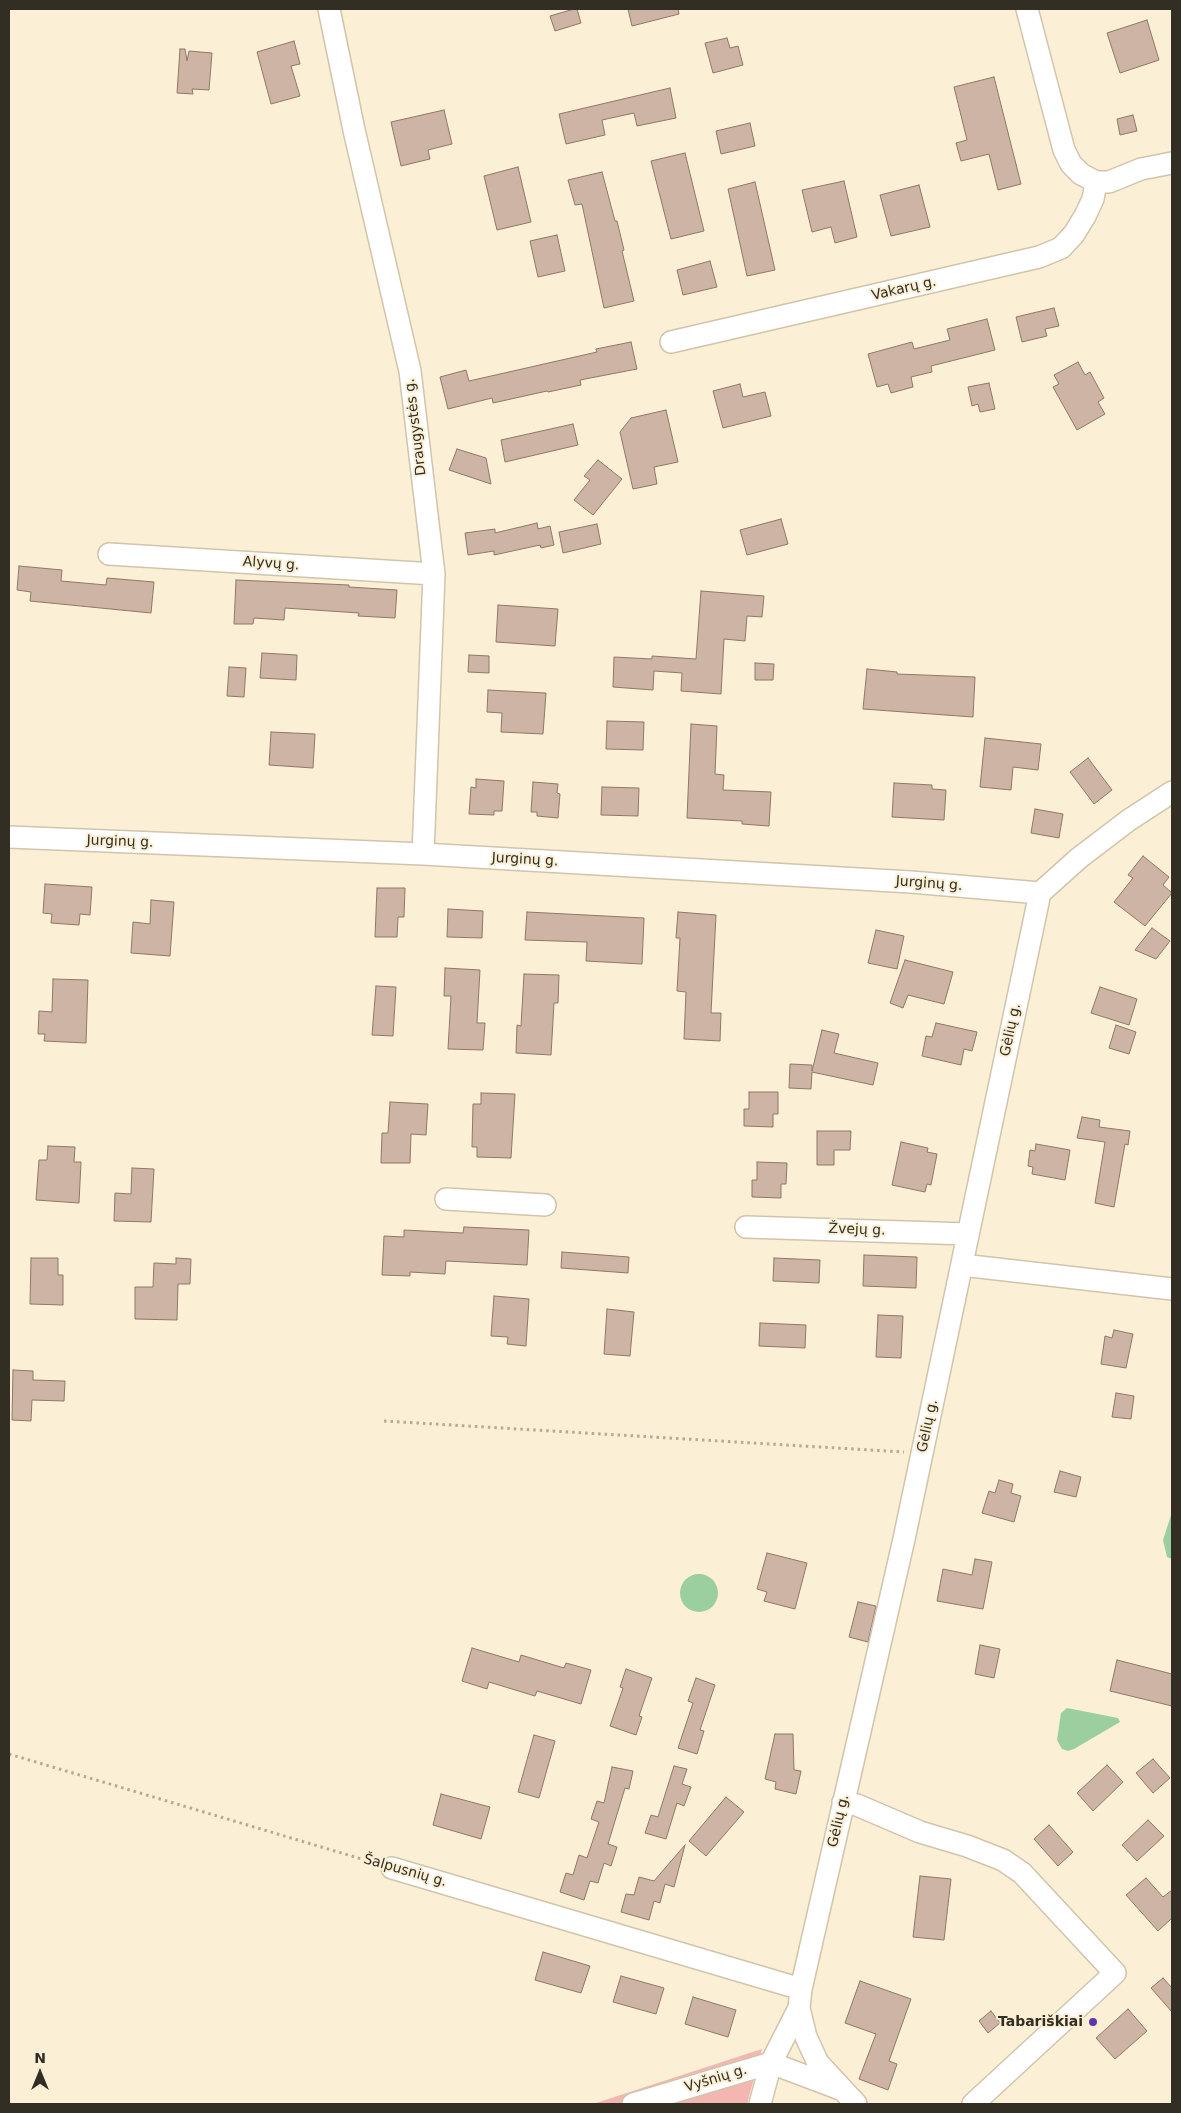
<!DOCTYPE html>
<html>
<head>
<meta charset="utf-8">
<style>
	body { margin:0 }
	#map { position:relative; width:1181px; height:2113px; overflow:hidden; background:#fbefd5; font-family:"DejaVu Sans",sans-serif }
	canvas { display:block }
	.frame { position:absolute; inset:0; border:10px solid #322e24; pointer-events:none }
	.north { position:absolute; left:15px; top:2048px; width:50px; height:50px; -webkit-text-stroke:4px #fbefd5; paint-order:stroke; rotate:0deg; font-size:14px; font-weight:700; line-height:20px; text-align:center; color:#322e24 }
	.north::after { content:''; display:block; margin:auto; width:18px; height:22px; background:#322e24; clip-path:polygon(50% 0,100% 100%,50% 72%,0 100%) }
</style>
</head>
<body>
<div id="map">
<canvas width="1181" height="2113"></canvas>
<div class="frame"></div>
<div class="north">N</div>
</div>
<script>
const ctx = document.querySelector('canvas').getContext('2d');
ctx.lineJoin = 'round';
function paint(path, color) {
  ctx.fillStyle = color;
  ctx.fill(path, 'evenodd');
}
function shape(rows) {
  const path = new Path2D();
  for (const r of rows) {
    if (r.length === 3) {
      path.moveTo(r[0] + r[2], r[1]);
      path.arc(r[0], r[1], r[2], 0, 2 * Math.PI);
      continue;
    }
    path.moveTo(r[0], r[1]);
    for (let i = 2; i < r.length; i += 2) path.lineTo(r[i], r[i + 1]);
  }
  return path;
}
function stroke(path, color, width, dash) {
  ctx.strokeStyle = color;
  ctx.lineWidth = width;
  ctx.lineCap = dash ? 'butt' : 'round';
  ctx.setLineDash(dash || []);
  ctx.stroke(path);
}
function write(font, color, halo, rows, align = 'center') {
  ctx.font = font + ' "DejaVu Sans",sans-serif';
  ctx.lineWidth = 4;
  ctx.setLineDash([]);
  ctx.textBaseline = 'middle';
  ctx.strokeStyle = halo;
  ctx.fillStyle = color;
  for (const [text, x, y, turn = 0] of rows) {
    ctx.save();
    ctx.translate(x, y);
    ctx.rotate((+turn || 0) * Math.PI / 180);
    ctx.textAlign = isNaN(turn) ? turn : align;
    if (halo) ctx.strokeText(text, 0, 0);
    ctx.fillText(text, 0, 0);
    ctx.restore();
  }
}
paint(shape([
	[762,2049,747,2104,593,2104]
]), '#f3b6b0');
paint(shape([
	[1172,1512,1172,1559,1167,1557,1163,1540],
	[699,1593,19],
	[1067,1708,1118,1718,1120,1722,1074,1749,1068,1751,1062,1749,1057,1740,1061,1713]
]), '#9bcfa0');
const building = shape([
	[574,9,577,9,581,23,555,31,550,16,574,9],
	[628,9,678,9,679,14,632,26,628,9],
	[1147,20,1159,60,1120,73,1107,33,1147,20],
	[727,38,730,48,738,46,743,65,713,73,705,43,727,38],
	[294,41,300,64,291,66,300,96,271,104,257,52,294,41],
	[180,49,185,49,187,61,189,51,212,53,209,90,192,89,193,94,177,93,180,49],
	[994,77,1021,184,998,190,989,154,961,161,956,143,967,140,954,87,994,77],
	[670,88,676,118,637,126,634,113,602,120,605,135,566,144,559,114,670,88],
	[444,110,452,144,428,150,430,159,401,166,391,122,444,110],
	[1133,115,1137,131,1120,135,1117,119,1133,115],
	[750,123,755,146,721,154,716,131,750,123],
	[685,153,704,231,671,239,651,161,685,153],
	[518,167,531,222,497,230,484,176,518,167],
	[602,172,615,221,617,221,624,250,622,251,634,301,604,308,582,204,575,205,568,180,602,172],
	[844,181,857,237,835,243,831,227,812,232,802,190,844,181],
	[755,182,775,270,747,276,728,189,755,182],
	[919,185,930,227,891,236,880,195,919,185],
	[557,235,565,271,538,277,530,241,557,235],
	[710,261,717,287,683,295,677,270,710,261],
	[1054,308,1059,326,1045,329,1047,336,1022,342,1016,317,1054,308],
	[987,319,995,350,931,366,932,372,911,377,913,387,891,393,888,384,877,387,868,354,912,342,914,349,950,340,947,329,987,319],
	[631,342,637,369,580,380,581,385,548,392,547,391,493,403,492,398,448,409,440,377,466,370,469,381,597,352,596,349,631,342],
	[1078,362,1085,375,1090,372,1104,398,1098,402,1105,414,1077,430,1053,387,1059,384,1054,375,1078,362],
	[989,383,995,409,980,412,978,404,972,406,968,387,989,383],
	[740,384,743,397,765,392,771,416,723,428,713,391,740,384],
	[666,410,678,462,654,467,657,484,633,489,620,432,631,418,666,410],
	[573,424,578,445,505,462,501,440,573,424],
	[457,449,486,458,491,484,449,470,457,449],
	[598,460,622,479,593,515,574,500,590,480,584,476,598,460],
	[781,519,788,544,747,555,740,530,781,519],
	[537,523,538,529,550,526,554,545,541,548,540,545,494,555,494,551,468,555,465,533,495,529,495,533,537,523],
	[597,524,601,544,563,553,559,532,597,524],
	[19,566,62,570,61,581,106,585,107,578,154,582,151,613,30,601,31,592,17,590,19,566],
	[236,580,349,585,349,587,397,590,395,618,358,616,359,613,285,608,284,620,254,618,253,624,234,624,236,580],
	[701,591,764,596,762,617,747,616,745,641,724,639,721,694,681,691,682,673,654,671,653,690,613,687,614,657,652,659,652,656,696,659,701,591],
	[498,605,558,609,555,646,496,642,498,605],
	[262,653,297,655,296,680,260,678,262,653],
	[469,655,489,656,489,673,468,672,469,655],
	[755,663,774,664,773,680,755,680,755,663],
	[229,667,246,668,244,697,227,696,229,667],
	[867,669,897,672,897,674,975,677,973,717,863,709,867,669],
	[488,690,546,693,543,734,501,732,502,713,487,712,488,690],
	[607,721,644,722,643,750,606,749,607,721],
	[691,724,717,726,715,774,724,775,723,790,771,792,769,826,742,824,742,821,687,818,691,724],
	[271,732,315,734,313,768,269,765,271,732],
	[985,738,1041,744,1038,770,1013,767,1011,790,980,787,985,738],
	[1088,758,1112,790,1094,804,1070,772,1088,758],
	[476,779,504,781,502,811,494,811,494,815,469,814,471,787,476,788,476,779],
	[533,782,558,784,557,793,560,794,558,818,537,816,537,812,531,812,533,782],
	[894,783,932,785,932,789,946,790,944,820,892,817,894,783],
	[602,787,639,788,638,816,601,815,602,787],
	[1035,809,1063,814,1059,838,1031,833,1035,809],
	[1143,856,1169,877,1163,885,1172,893,1145,926,1114,902,1133,878,1128,875,1143,856],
	[45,884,92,887,90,915,80,914,79,925,51,923,52,914,43,913,45,884],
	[377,888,405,888,404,917,398,917,397,937,375,937,377,888],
	[151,900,174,902,170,956,131,953,133,922,150,924,151,900],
	[448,909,483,911,482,938,447,937,448,909],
	[527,912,644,918,642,964,586,961,587,942,525,940,527,912],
	[678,912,716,915,711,1013,721,1013,720,1041,684,1039,686,992,677,991,680,938,676,938,678,912],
	[1152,928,1170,941,1156,959,1135,950,1152,928],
	[876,930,904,936,897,969,868,963,876,930],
	[905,960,953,972,944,1004,908,995,903,1008,890,1003,905,960],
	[445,968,480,970,477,1023,485,1023,483,1050,448,1049,451,996,444,996,445,968],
	[524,974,559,975,558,1003,554,1003,551,1055,516,1053,517,1025,521,1026,524,974],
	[53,979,88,980,86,1043,44,1041,45,1034,38,1034,39,1011,52,1012,53,979],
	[376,986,396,987,393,1036,372,1035,376,986],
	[1100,987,1137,999,1129,1025,1091,1013,1100,987],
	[936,1023,977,1032,972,1051,964,1049,961,1065,922,1056,926,1036,932,1037,936,1023],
	[1116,1025,1136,1032,1129,1054,1109,1048,1116,1025],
	[822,1030,839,1034,834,1053,878,1063,873,1085,812,1072,811,1089,789,1088,790,1064,812,1065,812,1071,822,1030],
	[749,1092,778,1092,778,1114,773,1114,773,1127,744,1126,744,1109,749,1109,749,1092],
	[481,1093,515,1094,511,1158,477,1157,477,1147,472,1147,473,1104,481,1104,481,1093],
	[390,1102,428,1104,426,1135,411,1134,410,1163,381,1163,382,1133,388,1133,390,1102],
	[1082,1117,1100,1120,1099,1127,1130,1131,1128,1145,1125,1144,1114,1207,1095,1203,1105,1142,1077,1138,1082,1117],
	[817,1131,851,1131,850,1150,834,1150,834,1165,817,1165,817,1131],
	[901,1142,928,1148,927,1152,937,1154,931,1185,927,1184,925,1192,892,1185,901,1142],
	[1036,1144,1070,1150,1065,1180,1032,1174,1033,1167,1028,1166,1030,1150,1035,1151,1036,1144],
	[48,1146,75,1147,74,1162,81,1162,79,1203,36,1200,39,1160,47,1160,48,1146],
	[757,1162,787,1163,786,1184,781,1184,781,1198,752,1197,752,1180,757,1180,757,1162],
	[132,1168,154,1169,151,1222,114,1221,115,1193,131,1194,132,1168],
	[464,1227,529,1230,527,1265,446,1261,445,1274,410,1272,410,1276,382,1275,384,1236,404,1237,404,1230,463,1233,464,1227],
	[562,1252,629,1257,628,1273,561,1268,562,1252],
	[864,1255,917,1257,916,1288,863,1286,864,1255],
	[31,1258,58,1258,58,1275,63,1275,63,1305,30,1304,31,1258],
	[176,1258,191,1259,190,1284,178,1284,177,1320,135,1319,135,1287,153,1287,154,1263,176,1264,176,1258],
	[774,1258,820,1260,819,1283,773,1281,774,1258],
	[494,1296,529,1299,526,1346,507,1344,508,1337,491,1336,494,1296],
	[607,1309,634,1312,630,1356,604,1354,607,1309],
	[878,1315,903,1316,901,1358,876,1357,878,1315],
	[760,1323,806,1325,805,1348,759,1346,760,1323],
	[1114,1330,1133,1334,1126,1368,1101,1364,1105,1336,1112,1338,1114,1330],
	[13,1370,33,1371,33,1380,65,1381,64,1401,32,1400,31,1421,12,1420,13,1370],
	[1116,1393,1134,1396,1131,1419,1112,1417,1116,1393],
	[1060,1471,1081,1477,1076,1497,1054,1492,1060,1471],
	[999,1480,1013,1484,1011,1493,1021,1496,1014,1522,982,1513,989,1491,995,1493,999,1480],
	[767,1553,807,1563,795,1609,764,1601,767,1592,757,1589,767,1553],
	[975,1559,992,1562,983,1609,937,1601,943,1569,972,1575,975,1559],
	[858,1602,876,1606,868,1642,849,1637,858,1602],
	[980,1645,1000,1649,994,1678,975,1674,980,1645],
	[472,1648,519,1662,521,1655,564,1668,566,1663,591,1670,581,1704,537,1691,535,1696,489,1682,487,1689,462,1681,472,1648],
	[1117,1660,1172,1674,1172,1706,1110,1691,1117,1660],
	[626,1669,652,1678,639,1716,642,1717,636,1735,610,1726,623,1688,620,1687,626,1669],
	[696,1678,715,1685,700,1730,704,1731,697,1754,678,1748,693,1703,688,1701,696,1678],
	[775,1734,793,1734,794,1770,801,1771,796,1794,775,1789,776,1782,765,1779,775,1734],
	[534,1735,555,1741,539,1798,518,1792,534,1735],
	[1153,1759,1170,1778,1153,1793,1136,1773,1153,1759],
	[1107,1765,1123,1782,1093,1811,1077,1793,1107,1765],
	[674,1766,687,1769,682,1784,691,1787,684,1806,677,1803,666,1839,645,1833,651,1815,658,1817,674,1766],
	[612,1767,633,1771,629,1789,625,1788,608,1844,617,1847,611,1866,604,1863,598,1883,590,1881,584,1900,560,1892,566,1873,573,1875,579,1855,587,1858,599,1822,591,1819,597,1801,604,1803,612,1767],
	[441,1794,490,1807,481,1839,433,1825,441,1794],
	[726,1797,744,1812,706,1856,689,1841,726,1797],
	[1148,1820,1164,1836,1137,1861,1122,1845,1148,1820],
	[1049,1825,1073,1852,1058,1866,1034,1839,1049,1825],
	[685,1845,674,1887,665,1884,660,1903,654,1901,649,1920,621,1912,626,1894,634,1895,639,1877,654,1881,685,1845],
	[920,1876,951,1879,944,1940,913,1937,920,1876],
	[1146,1878,1163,1897,1172,1890,1172,1918,1158,1931,1126,1895,1146,1878],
	[543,1952,590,1966,581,1993,535,1980,543,1952],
	[621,1976,664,1988,656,2014,613,2002,621,1976],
	[1163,1978,1172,1988,1172,2012,1151,1988,1163,1978],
	[860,1981,911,1999,889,2061,897,2064,888,2090,859,2079,876,2034,845,2023,860,1981],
	[693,1997,736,2010,728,2037,685,2024,693,1997],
	[1128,2009,1147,2031,1115,2059,1096,2038,1128,2009],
	[991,2011,1000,2023,988,2033,979,2021,991,2011]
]);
paint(building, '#cdb4a4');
stroke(building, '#8e7868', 1);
const street = shape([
	[329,9,354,130,410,371,434,574,423,854],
	[1027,9,1064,150,1071,164,1081,174,1096,182,1109,182,1141,169,1172,163],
	[671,342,1039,257,1061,248,1074,234,1085,216,1093,199,1096,182],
	[109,554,434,574],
	[9,837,423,854,911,882,1040,893],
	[446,1199,545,1205],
	[746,1227,968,1234],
	[962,1265,1172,1289],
	[843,1802,857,1805,920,1832,967,1846,1003,1860,1022,1873,1115,1973,973,2104],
	[392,1868,801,1989],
	[633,2104,771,2063,840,2089],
	[760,2104,771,2063,799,2008],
	[856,2104,818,2063,806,2037,799,2008,801,1989,904,1539,1040,893,1079,858,1129,820,1172,792]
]);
stroke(street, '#d0c5ac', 24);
stroke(shape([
	[384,1421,904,1452],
	[9,1754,375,1863]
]), '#b4ab96', 3, [2.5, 4]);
stroke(street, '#fff', 21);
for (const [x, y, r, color] of [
	[1093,2022,5,"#6035ac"]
]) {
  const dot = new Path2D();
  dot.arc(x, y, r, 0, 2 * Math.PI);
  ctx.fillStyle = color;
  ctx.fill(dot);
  stroke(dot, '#fbefd5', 2);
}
write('14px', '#322e24', '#fbefd5', [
	["Vakarų g.",904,289,-13],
	["Draugystės g.",416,427,-97],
	["Alyvų g.",271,564,4],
	["Jurginų g.",120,842,2],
	["Jurginų g.",525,860,3],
	["Jurginų g.",929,884,4],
	["Gėlių g.",1011,1030,-78],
	["Žvejų g.",857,1230,2],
	["Gėlių g.",928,1426,-78],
	["Gėlių g.",839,1821,-77],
	["Šalpusnių g.",405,1871,16],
	["Vyšnių g.",716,2079,-17]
]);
write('bold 14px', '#322e24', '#fbefd5', [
	["Tabariškiai",1083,2022]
], 'right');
</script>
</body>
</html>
